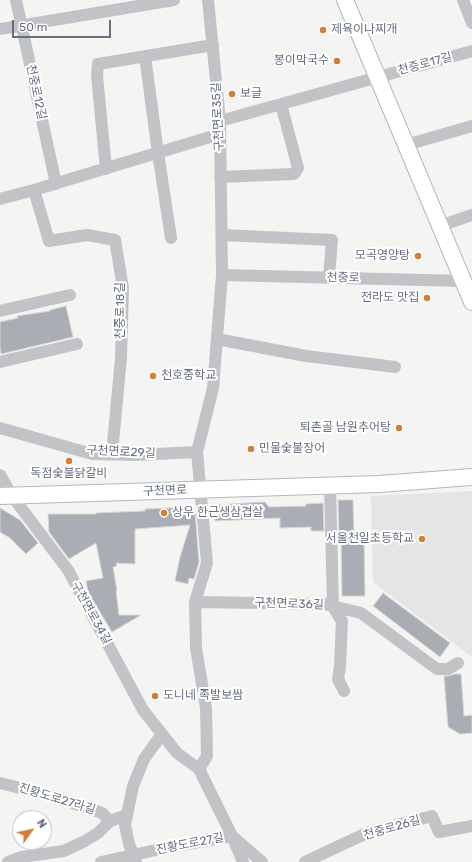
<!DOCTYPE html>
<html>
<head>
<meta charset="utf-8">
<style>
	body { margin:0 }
	#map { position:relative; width:472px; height:862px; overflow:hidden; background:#f4f5f2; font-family:Rubik,sans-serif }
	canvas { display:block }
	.north { position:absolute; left:12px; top:810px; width:40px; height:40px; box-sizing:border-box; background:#fff; border:1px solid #c2c5cc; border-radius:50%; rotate:57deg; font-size:11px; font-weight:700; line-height:16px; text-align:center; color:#676f7f }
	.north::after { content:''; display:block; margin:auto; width:14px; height:18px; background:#cf8038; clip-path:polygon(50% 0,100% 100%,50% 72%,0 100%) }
	.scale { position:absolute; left:12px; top:20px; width:99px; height:18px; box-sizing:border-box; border:2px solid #676f7f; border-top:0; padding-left:5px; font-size:12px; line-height:14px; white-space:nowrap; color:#676f7f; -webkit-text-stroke:3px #fff; paint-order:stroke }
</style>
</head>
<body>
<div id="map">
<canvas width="472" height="862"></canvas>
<div class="north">N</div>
<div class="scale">50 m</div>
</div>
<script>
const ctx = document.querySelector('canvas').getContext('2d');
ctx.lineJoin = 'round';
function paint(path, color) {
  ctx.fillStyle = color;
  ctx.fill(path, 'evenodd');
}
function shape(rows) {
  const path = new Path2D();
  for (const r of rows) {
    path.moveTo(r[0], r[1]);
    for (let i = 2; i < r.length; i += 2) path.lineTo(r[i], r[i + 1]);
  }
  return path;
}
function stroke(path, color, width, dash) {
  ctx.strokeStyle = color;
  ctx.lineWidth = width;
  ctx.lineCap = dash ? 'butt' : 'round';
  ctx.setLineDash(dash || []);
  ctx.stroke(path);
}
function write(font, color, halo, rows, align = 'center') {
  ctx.font = font + ' Rubik,"Noto Sans KR",sans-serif';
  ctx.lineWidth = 4;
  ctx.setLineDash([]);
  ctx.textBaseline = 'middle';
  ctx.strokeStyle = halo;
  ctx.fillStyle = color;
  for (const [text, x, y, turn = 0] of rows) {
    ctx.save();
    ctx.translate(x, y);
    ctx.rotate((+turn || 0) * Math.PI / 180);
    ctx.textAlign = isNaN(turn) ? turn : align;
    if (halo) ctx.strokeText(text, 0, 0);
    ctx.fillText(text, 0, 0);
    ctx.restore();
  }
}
paint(shape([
	[472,491,472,657,373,582,371,496]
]), '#e5e5e5');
const building = shape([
	[66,306,73,337,1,354,0,348,0,322,18,318,17,316,50,311,50,310,66,306],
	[338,500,353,500,354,541,364,541,365,596,342,596,341,532,339,532,338,500],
	[265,502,269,507,306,506,306,504,323,503,324,531,311,531,311,527,280,528,280,518,215,521,214,505,265,502],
	[194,507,191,514,194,515,195,512,199,562,194,579,189,578,188,584,175,581,180,557,190,525,135,529,135,564,116,563,117,566,113,567,117,591,116,591,119,615,141,615,112,632,88,592,86,581,103,578,96,543,69,559,49,532,48,514,96,514,96,513,145,511,145,509,194,507],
	[0,508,20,520,38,543,26,554,10,538,0,532,0,508],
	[383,593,450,643,440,657,373,606,383,593],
	[455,674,461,674,464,716,472,715,472,733,460,734,448,727,444,676,448,676,455,674]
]);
paint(building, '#aaaeb4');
stroke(building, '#d6d6d4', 1);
const secondary = shape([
	[345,0,472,302],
	[0,496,379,484,472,477]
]);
stroke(secondary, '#b3b6bb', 18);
stroke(shape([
	[16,0,56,184],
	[463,0,472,23],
	[0,29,174,0],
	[145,56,158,153,171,238],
	[220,121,472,51],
	[406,145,472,126],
	[106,169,97,76,98,64,213,45],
	[220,177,294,174,298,168,281,104],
	[34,190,49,241,87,235,115,240,123,288,121,358,112,454],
	[0,199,34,190,220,134],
	[440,226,472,215],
	[222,235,332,240,329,277],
	[222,275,463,281],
	[0,311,70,295],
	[217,339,306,356,395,367],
	[0,362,77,344],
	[0,428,92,454,136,455,197,452],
	[0,475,12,496,68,570,143,710,177,753,199,769,232,836,262,862],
	[330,485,333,607,342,621,340,666,338,679,344,691],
	[195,602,324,604,361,613,437,669,448,669,458,663],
	[199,769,207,756,206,708,196,648,195,602,207,563,197,452,213,388,222,275,220,121,208,0],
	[0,783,49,795,102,813,110,821],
	[136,861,129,844,125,825,133,786,144,759,162,734],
	[8,862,21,857,64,851,85,841,98,833,110,821,127,815],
	[101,862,165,848,232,836,243,862],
	[305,862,369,832,432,816,439,832,472,826]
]), '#c1c3c6', 12);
stroke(secondary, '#fff', 16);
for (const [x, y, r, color] of [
	[323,30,4,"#cf8038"],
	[337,61,4,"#cf8038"],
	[232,94,4,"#cf8038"],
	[418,256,4,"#cf8038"],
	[427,298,4,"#cf8038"],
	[153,376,4,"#cf8038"],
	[399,428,4,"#cf8038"],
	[251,449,4,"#cf8038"],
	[69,461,4,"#cf8038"],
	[164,513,4,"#cf8038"],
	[422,539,4,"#cf8038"],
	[155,696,4,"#cf8038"]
]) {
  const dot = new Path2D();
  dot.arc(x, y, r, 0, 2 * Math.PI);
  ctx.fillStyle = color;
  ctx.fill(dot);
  stroke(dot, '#fff', 1.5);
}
write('12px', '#676f7f', '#fff', [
	["제육이나찌개",331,30],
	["봉이막국수",329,61,"right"],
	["보글",240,94],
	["모곡영양탕",410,256,"right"],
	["전라도 맛집",419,298,"right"],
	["천호중학교",161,376],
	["퇴촌골 남원추어탕",391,428,"right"],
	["민물숯불장어",259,449],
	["독점숯불닭갈비",69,474,"center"],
	["상우 한근생삼겹살",172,513],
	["서울천일초등학교",414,539,"right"],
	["도니네 족발보쌈",163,696]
], 'left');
write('12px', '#676f7f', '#fff', [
	["천중로17길",425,64,-15],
	["천중로12길",36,92,78],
	["구천면로35길",218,117,-93],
	["천중로",343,278,1],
	["천중로18길",121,311,-90],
	["구천면로29길",121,452,3],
	["구천면로",165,491,-2],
	["구천면로36길",289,604,2],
	["구천면로34길",91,613,61],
	["진황도로27라길",57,799,17],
	["천중로26길",392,828,-16],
	["진황도로27길",190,844,-11]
]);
</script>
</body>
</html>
